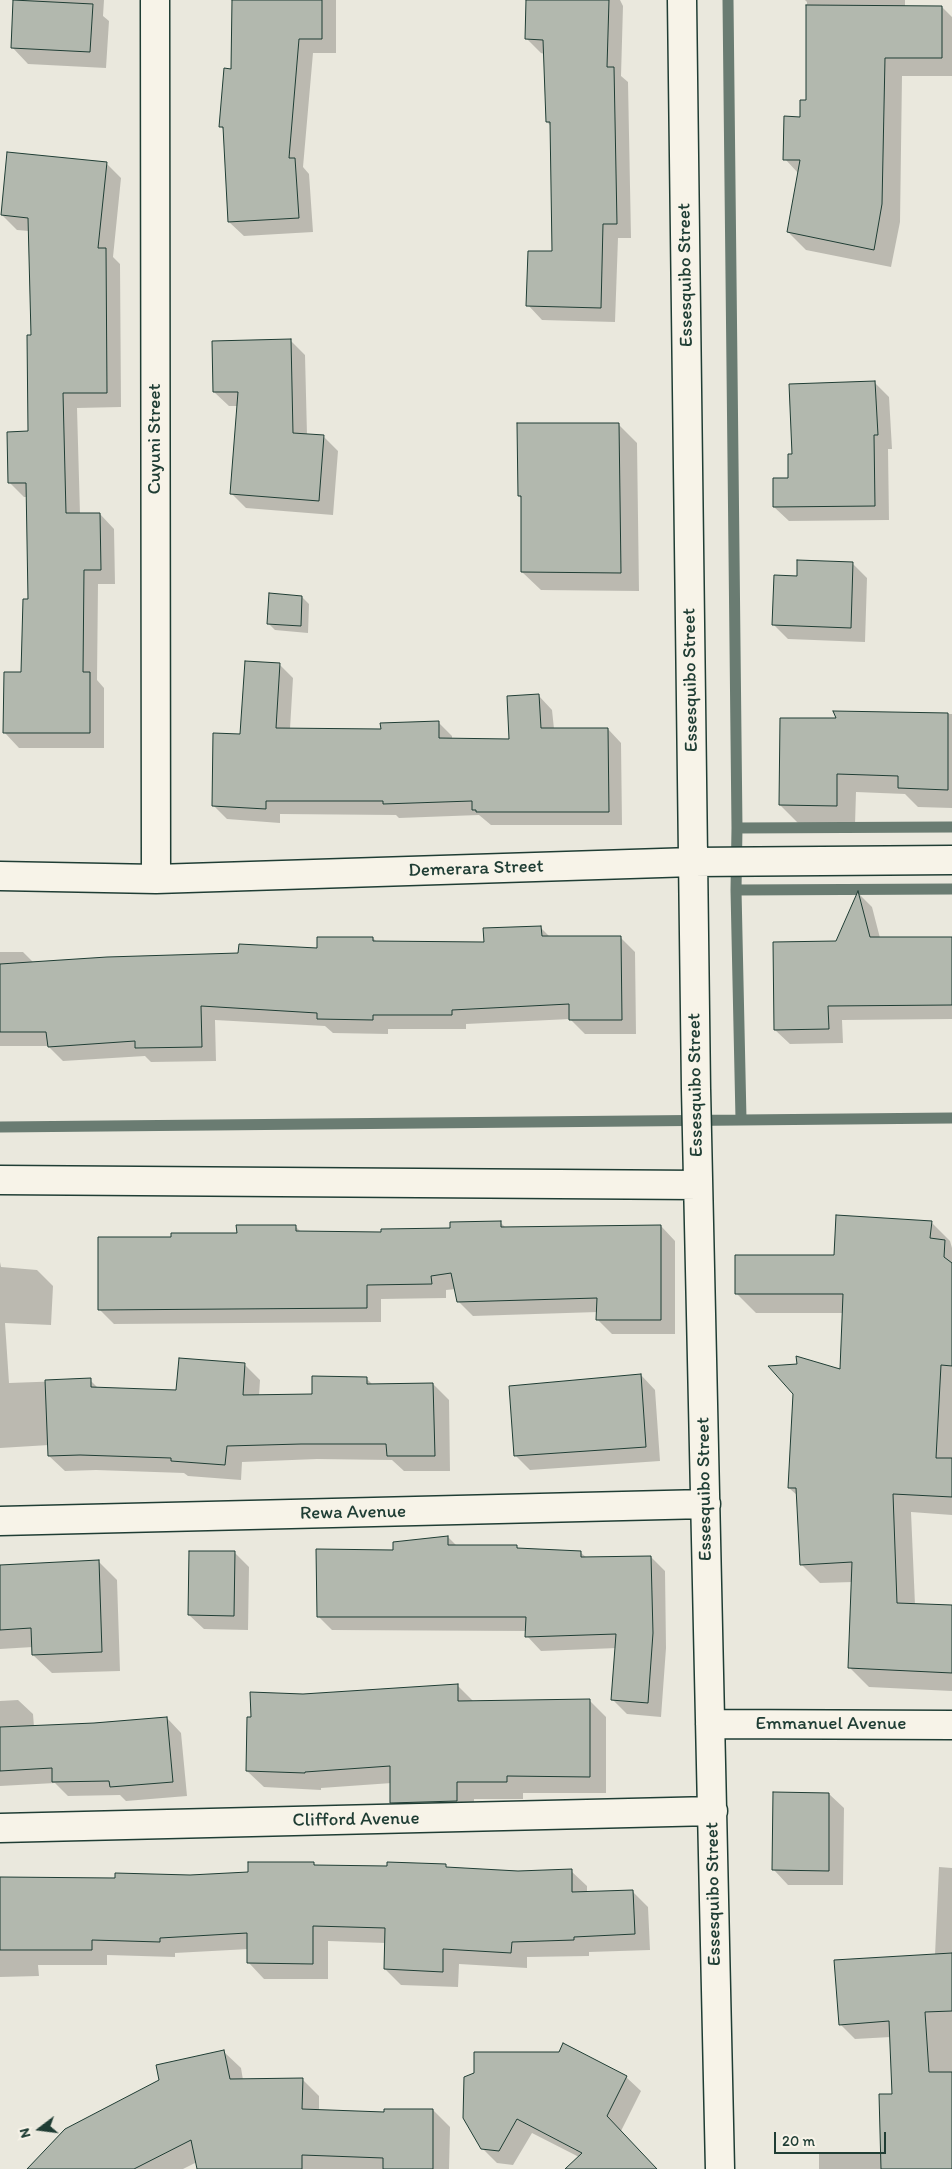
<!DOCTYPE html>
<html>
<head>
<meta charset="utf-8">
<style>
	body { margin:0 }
	#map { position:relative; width:952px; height:2169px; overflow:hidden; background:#eae8dd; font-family:Itim,sans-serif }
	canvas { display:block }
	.north { position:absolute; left:15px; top:2104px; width:50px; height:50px; -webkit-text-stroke:4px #f7f3e8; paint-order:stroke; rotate:255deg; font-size:14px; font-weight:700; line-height:20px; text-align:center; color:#1f3d34 }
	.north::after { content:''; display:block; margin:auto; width:18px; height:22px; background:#1f3d34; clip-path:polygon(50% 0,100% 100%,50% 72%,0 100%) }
	.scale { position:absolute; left:774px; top:2132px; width:112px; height:22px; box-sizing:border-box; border:2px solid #1f3d34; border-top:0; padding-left:6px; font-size:15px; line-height:18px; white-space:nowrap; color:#1f3d34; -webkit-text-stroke:4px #f7f3e8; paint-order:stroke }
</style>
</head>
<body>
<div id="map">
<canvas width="952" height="2169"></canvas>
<div class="north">N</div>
<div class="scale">20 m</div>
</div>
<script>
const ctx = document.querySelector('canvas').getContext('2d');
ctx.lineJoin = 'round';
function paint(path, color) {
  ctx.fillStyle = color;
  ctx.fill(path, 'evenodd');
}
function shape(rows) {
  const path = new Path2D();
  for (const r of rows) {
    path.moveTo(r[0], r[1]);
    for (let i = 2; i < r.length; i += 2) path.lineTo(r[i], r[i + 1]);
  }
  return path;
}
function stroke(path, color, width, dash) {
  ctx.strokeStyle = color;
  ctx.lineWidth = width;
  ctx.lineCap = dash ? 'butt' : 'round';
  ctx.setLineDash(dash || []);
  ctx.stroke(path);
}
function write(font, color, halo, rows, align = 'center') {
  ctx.font = font + ' Itim,sans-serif';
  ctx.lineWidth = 4.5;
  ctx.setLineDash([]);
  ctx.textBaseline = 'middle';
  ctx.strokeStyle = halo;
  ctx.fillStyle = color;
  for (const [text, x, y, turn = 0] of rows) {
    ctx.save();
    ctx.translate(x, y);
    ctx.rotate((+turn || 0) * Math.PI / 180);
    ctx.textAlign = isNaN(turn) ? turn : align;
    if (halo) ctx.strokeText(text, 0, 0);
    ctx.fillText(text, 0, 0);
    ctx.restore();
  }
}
paint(shape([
	[14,0,104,0,103,16,109,21,106,68,28,64,12,47],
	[232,0,336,0,336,53,313,53,303,167,309,174,313,232,244,236,229,222,224,130,221,127,233,70],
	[528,0,620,0,623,6,621,76,628,82,631,238,618,238,615,322,542,320,528,305,553,253,551,126,547,122,544,54,541,53,527,39],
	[805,0,905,0,905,7,942,7,952,17,952,76,902,76,900,222,891,267,806,250,788,232,799,174,785,159,807,102,807,2],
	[106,163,121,178,113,257,120,264,121,407,77,408,80,514,100,514,114,529,115,584,98,584,97,680,104,688,104,748,19,748,5,733,23,673,30,601,27,497,24,497,9,482,29,432,32,336,29,231,17,230,2,215],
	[290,340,305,355,307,435,323,436,338,451,333,515,246,508,231,493,238,406,229,406,214,392],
	[874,382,889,397,892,449,888,449,889,520,789,521,774,507,789,479,793,456],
	[619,425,637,443,639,591,541,590,522,572,522,499,519,496],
	[852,563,867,578,865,642,788,639,773,624,798,577],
	[302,597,309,604,308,633,275,630,268,623],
	[279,664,293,678,290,729,382,731,438,722,452,736,452,740,510,741,539,696,552,710,554,729,608,729,621,743,622,825,491,825,479,815,399,818,396,815,280,814,280,823,227,819,213,805,241,735],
	[835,712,952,714,952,808,918,807,905,794,856,792,855,825,799,824,780,805,838,720],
	[858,893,872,907,880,938,952,938,952,1019,842,1020,843,1043,790,1044,775,1030,837,942],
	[541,928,551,938,621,938,635,952,636,1034,585,1034,570,1019,466,1024,466,1029,388,1029,388,1034,333,1033,325,1026,215,1020,216,1061,151,1062,145,1056,63,1061,48,1046,0,1046,0,952,23,952,34,963,239,954,318,950,373,938,377,942,485,943],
	[931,1222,950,1241,952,1248,952,1515,911,1512,915,1605,952,1606,952,1691,869,1687,850,1668,853,1582,820,1583,801,1564,798,1496,789,1488,841,1371,844,1313,756,1313,736,1293],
	[501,1223,506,1228,661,1226,675,1241,675,1334,612,1334,598,1320,598,1312,473,1316,458,1301,456,1289,446,1290,446,1298,381,1299,381,1322,114,1324,99,1309,172,1239,238,1234,295,1226,301,1232,382,1233,452,1229],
	[0,1262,1,1267,37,1270,53,1286,51,1325,5,1323,9,1383,90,1380,99,1389,177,1391,245,1365,260,1380,259,1396,314,1395,366,1378,373,1385,433,1384,449,1400,450,1471,404,1471,392,1460,317,1459,242,1462,241,1480,188,1476,184,1473,96,1470,65,1471,49,1456,49,1445,0,1448],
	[641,1375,655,1390,660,1461,530,1470,515,1455],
	[448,1537,457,1546,516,1546,519,1549,580,1552,587,1558,651,1557,665,1571,666,1648,661,1717,627,1714,613,1700,617,1648,541,1651,527,1636,527,1631,332,1630,318,1616,394,1552],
	[234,1552,249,1567,248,1630,204,1629,189,1615],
	[98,1561,117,1580,120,1671,52,1673,33,1655,33,1647,0,1649,0,1567],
	[457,1685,474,1702,589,1700,606,1717,606,1793,523,1793,523,1799,474,1799,474,1818,409,1819,392,1803,392,1783,321,1788,321,1790,264,1787,247,1771],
	[18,1700,33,1714,34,1727,167,1718,181,1733,187,1796,126,1801,120,1795,68,1796,55,1783,0,1786,0,1701],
	[829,1794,844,1808,843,1885,788,1885,774,1870],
	[313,1863,316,1866,388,1868,445,1866,448,1868,518,1872,571,1871,587,1886,587,1893,633,1892,648,1907,650,1950,589,1952,589,1956,527,1957,527,1968,459,1964,458,1987,401,1985,385,1969,386,1943,328,1941,328,1979,264,1979,249,1963,249,1949,175,1953,175,1957,107,1955,107,1965,38,1965,39,1976,0,1977,0,1879,116,1880,249,1873],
	[939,1867,952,1868,952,2169,819,2169,819,2152,882,2153,893,2095,891,2037,855,2039,840,2024,935,1955],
	[224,2052,241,2068,243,2080,302,2079,319,2096,319,2111,385,2113,433,2110,450,2127,449,2169,198,2169,197,2162,183,2169,29,2169],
	[626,2077,641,2091,621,2131,656,2169,567,2169,579,2157,532,2133,513,2165,497,2163,482,2148,465,2118]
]), '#0003');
stroke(shape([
	[728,0,737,828,736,890],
	[737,828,952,827],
	[741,1119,736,890,952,889],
	[0,1127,952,1118]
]), '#6a7c72', 11);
const building = shape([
	[13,0,93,4,90,52,11,48,13,0],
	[232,0,322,0,322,39,299,39,289,158,295,158,299,218,228,222,223,127,219,127,224,68,231,69,232,0],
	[526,0,609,0,607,67,614,67,617,224,603,224,601,308,526,306,528,251,552,251,550,122,546,122,543,40,525,39,526,0],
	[806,5,942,6,942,58,885,58,882,204,874,250,787,232,800,160,783,160,784,116,800,117,800,100,806,100,806,5],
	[7,152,107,162,98,248,106,248,107,393,63,393,66,513,100,513,101,570,84,570,83,672,90,672,90,733,3,733,4,672,21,672,23,599,28,599,26,483,8,483,7,432,28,431,27,335,31,335,28,218,1,215,7,152],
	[291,339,293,433,324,435,319,501,230,494,238,392,213,392,212,341,291,339],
	[875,381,878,435,874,435,875,506,773,507,773,478,788,478,788,454,792,454,789,384,875,381],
	[517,423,619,423,621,573,521,572,521,496,518,496,517,423],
	[797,560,853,562,851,628,772,625,774,575,797,576,797,560],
	[269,593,302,596,301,626,267,624,269,593],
	[245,661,280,663,276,728,381,729,380,723,439,721,439,738,509,739,507,696,539,694,541,728,608,728,609,812,476,812,476,810,472,810,472,801,383,804,383,801,266,801,266,809,212,806,213,733,240,734,245,661],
	[833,711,948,713,948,790,898,788,898,776,837,774,837,806,779,805,780,718,836,718,833,711],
	[858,891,870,937,952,937,952,1005,828,1006,829,1029,774,1030,773,942,836,941,858,891],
	[541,926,542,936,621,936,622,1020,569,1020,569,1004,452,1010,452,1015,373,1015,373,1020,317,1019,317,1013,201,1006,202,1047,135,1048,135,1041,48,1047,46,1032,0,1032,0,964,107,957,238,953,239,944,317,948,317,937,373,937,373,941,484,942,483,928,541,926],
	[836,1215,932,1221,930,1238,945,1240,944,1257,952,1263,952,1366,941,1365,936,1458,952,1458,952,1497,893,1494,897,1603,952,1605,952,1673,848,1668,852,1562,800,1565,796,1488,788,1488,793,1394,768,1366,797,1364,796,1356,840,1369,843,1294,735,1294,735,1255,834,1255,836,1215],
	[501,1221,501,1227,661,1225,661,1320,596,1320,597,1298,457,1302,451,1273,431,1276,432,1284,367,1285,367,1308,98,1310,98,1237,171,1237,171,1233,237,1233,236,1225,296,1225,296,1231,381,1232,381,1229,450,1228,450,1222,501,1221],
	[179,1358,245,1363,243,1395,312,1394,312,1376,367,1377,367,1384,433,1383,435,1456,387,1456,386,1444,301,1444,227,1446,225,1465,171,1461,171,1458,80,1455,48,1456,45,1380,91,1378,91,1387,176,1390,179,1358],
	[641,1374,646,1447,514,1456,509,1386,641,1374],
	[448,1536,448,1545,517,1545,517,1548,581,1551,581,1557,651,1556,653,1633,648,1703,611,1700,616,1634,525,1637,526,1617,317,1617,316,1549,393,1550,393,1542,448,1536],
	[189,1551,235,1551,234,1616,188,1615,189,1551],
	[99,1560,102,1652,32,1655,31,1628,0,1630,0,1565,99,1560],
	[458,1684,458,1701,590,1699,590,1777,507,1776,507,1782,457,1782,457,1801,390,1803,390,1766,305,1772,305,1773,246,1771,247,1717,251,1717,250,1692,303,1694,458,1684],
	[167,1717,173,1782,110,1787,109,1781,52,1782,52,1768,0,1771,0,1727,94,1723,167,1717],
	[773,1792,829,1793,829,1871,772,1870,773,1792],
	[248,1862,314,1862,314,1865,387,1866,387,1862,446,1864,446,1867,518,1871,572,1869,572,1892,633,1890,635,1934,574,1937,574,1940,512,1942,511,1953,443,1949,443,1972,384,1969,385,1928,313,1926,313,1964,247,1963,247,1933,160,1938,160,1942,92,1940,92,1950,0,1950,0,1877,115,1878,115,1873,190,1875,248,1872,248,1862],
	[952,1953,952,2011,925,2012,929,2072,952,2072,952,2169,881,2169,879,2094,892,2094,889,2021,839,2025,834,1960,952,1953],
	[563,2043,627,2076,607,2116,657,2169,565,2169,582,2153,517,2119,499,2151,481,2149,463,2118,464,2077,474,2073,474,2052,559,2052,563,2043],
	[224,2050,230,2079,303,2078,302,2109,384,2112,384,2109,433,2109,433,2169,383,2169,383,2158,302,2155,302,2169,197,2169,191,2140,134,2169,27,2169,65,2129,159,2080,156,2065,224,2050]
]);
paint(building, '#b2b8ae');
stroke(building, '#1f3d34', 1);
const street = shape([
	[155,0,156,879],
	[682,0,696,1089,720,2169],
	[0,876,156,879,693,862,952,860],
	[0,1180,698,1185],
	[0,1521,706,1504],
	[710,1724,952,1725],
	[0,1828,713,1811]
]);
stroke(street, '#1f3d34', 31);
stroke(street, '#f7f3e8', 28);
write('19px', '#1f3d34', '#f7f3e8', [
	["Essesquibo Street",686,275,-91],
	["Cuyuni Street",155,439,-90],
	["Essesquibo Street",691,680,-91],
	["Demerara Street",476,869,-2],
	["Essesquibo Street",696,1085,-91],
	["Essesquibo Street",705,1489,-91],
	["Rewa Avenue",353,1513,-1],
	["Emmanuel Avenue",831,1724],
	["Clifford Avenue",356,1820,-1],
	["Essesquibo Street",714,1894,-91]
]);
</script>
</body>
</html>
